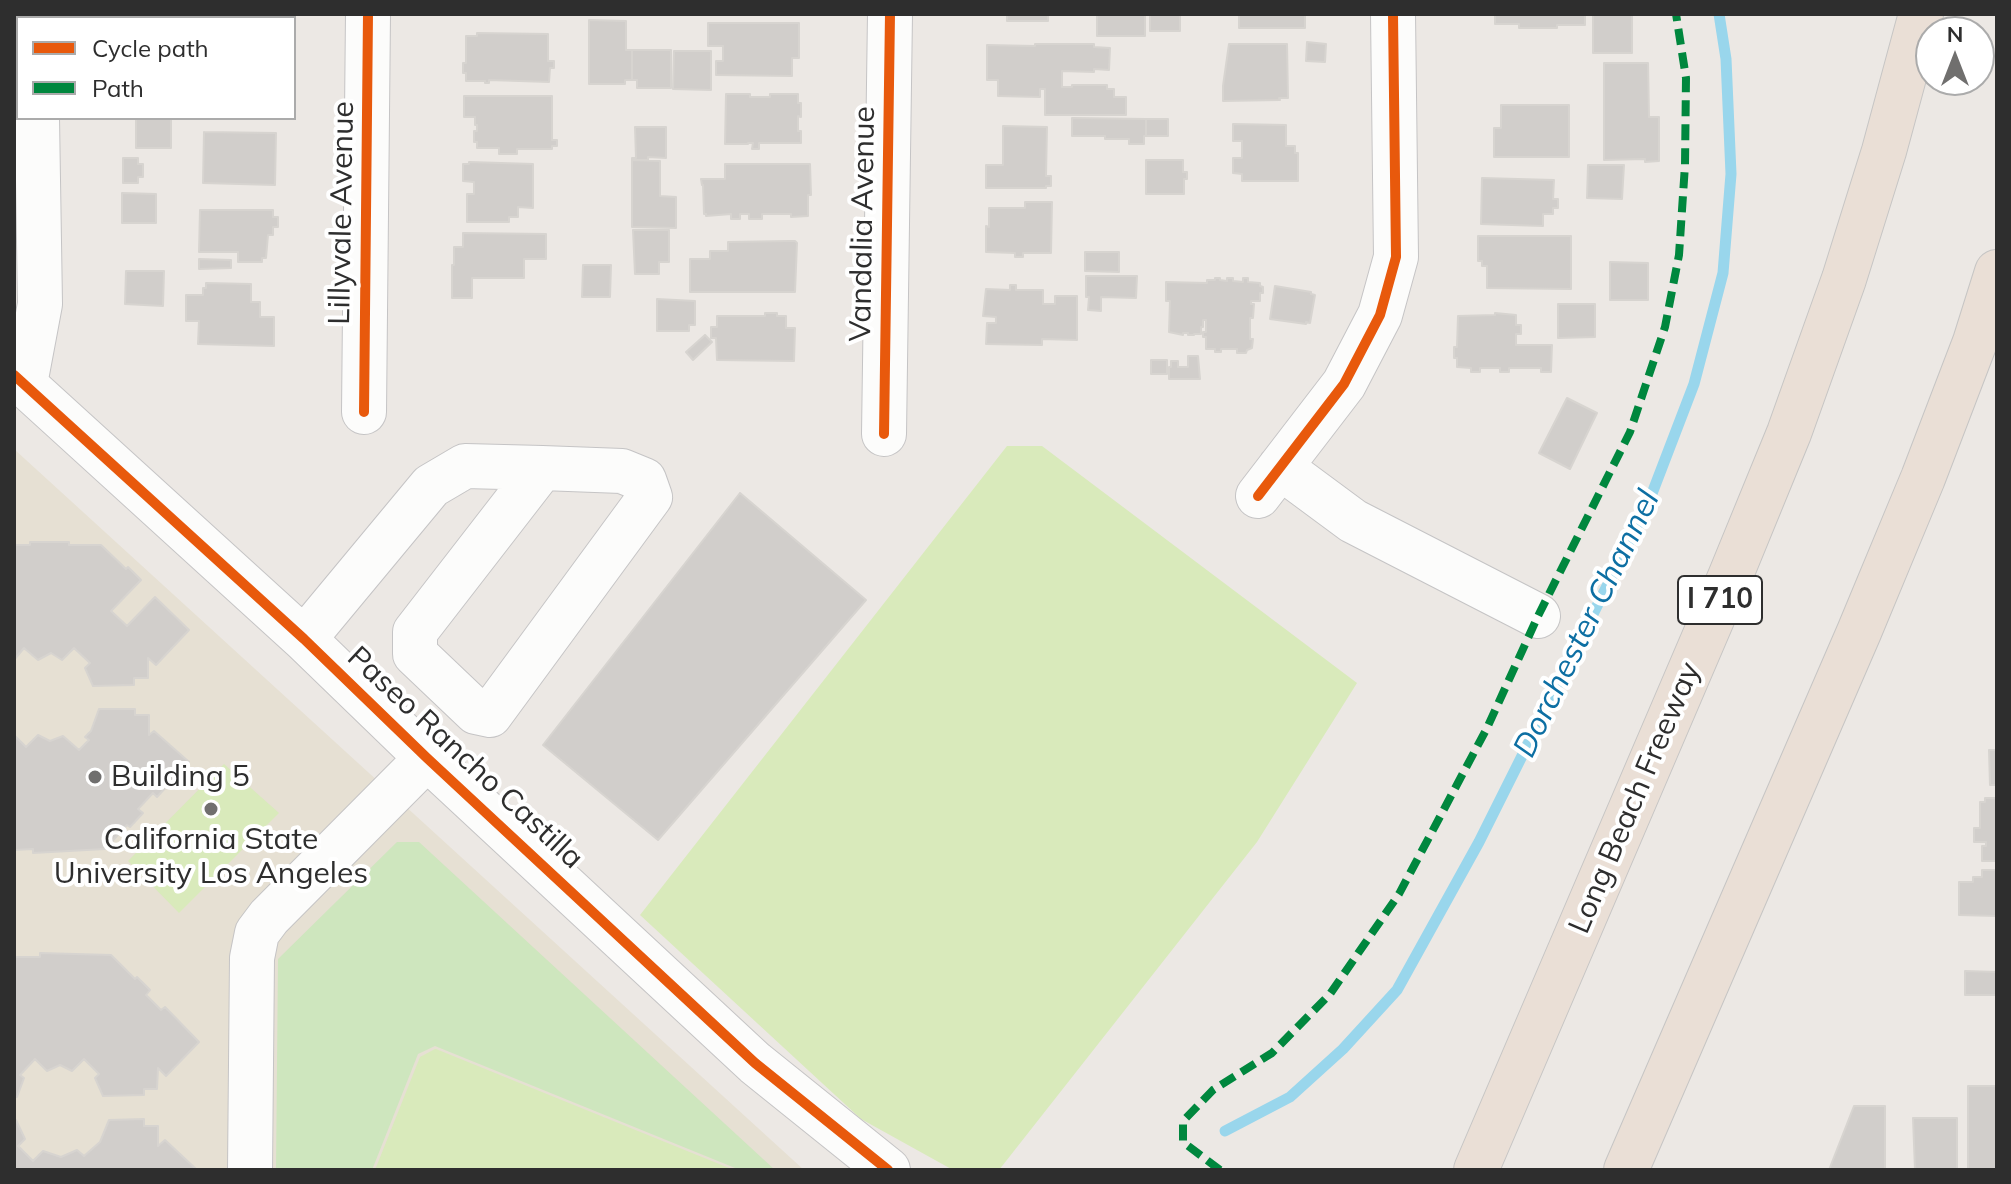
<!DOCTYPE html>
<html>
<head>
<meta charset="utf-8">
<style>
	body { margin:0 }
	#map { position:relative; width:2011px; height:1184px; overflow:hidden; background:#ece8e4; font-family:Mulish,sans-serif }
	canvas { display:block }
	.frame { position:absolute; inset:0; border:16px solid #2e2e2e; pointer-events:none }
	.legend { position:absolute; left:16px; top:16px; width:280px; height:104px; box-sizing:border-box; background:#fff; border:2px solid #ababab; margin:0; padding:10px 14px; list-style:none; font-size:24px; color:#2e2e2e }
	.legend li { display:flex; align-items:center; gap:16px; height:40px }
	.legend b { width:40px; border:2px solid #ababab }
	.north { position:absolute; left:1915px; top:16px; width:80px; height:80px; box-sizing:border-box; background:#fff; border:2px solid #ababab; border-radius:50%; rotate:0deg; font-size:22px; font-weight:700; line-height:32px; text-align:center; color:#2e2e2e }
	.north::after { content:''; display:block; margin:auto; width:28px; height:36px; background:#706f6e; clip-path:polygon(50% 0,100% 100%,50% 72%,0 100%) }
</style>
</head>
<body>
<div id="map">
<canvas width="2011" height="1184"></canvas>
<div class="frame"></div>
<ul class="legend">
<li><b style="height:10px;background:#e8590c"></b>Cycle path</li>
<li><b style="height:10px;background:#00873e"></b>Path</li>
</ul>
<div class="north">N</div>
</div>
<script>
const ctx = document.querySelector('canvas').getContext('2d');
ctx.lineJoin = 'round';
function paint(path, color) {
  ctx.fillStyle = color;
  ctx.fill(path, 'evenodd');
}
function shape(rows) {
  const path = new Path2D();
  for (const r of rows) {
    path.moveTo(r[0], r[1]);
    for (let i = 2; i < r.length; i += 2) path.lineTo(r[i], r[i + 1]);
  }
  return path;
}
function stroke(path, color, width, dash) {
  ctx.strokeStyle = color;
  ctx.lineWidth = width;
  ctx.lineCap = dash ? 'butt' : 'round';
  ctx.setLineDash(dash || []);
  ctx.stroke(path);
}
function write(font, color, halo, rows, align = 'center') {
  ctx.font = font + ' Mulish,sans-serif';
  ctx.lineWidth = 8;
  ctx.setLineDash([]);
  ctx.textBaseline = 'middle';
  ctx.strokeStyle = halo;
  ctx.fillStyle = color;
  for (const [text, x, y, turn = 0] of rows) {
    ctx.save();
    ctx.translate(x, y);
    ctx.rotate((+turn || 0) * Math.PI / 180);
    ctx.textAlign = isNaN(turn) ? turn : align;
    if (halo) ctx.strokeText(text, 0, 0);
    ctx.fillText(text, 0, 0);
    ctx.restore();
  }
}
paint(shape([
	[14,449,804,1170,14,1170]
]), '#e6e0d3');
paint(shape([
	[397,842,419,842,775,1170,740,1170,435,1046,418,1054,372,1170,276,1170,278,959]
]), '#cee6be');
paint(shape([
	[1007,446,1042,446,1357,683,1257,842,999,1170,953,1170,861,1119,640,915],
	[224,764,279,813,179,913,128,861],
	[435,1049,436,1049,734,1170,375,1170,420,1057]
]), '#d9eabb');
stroke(shape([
	[1225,1131,1290,1097,1343,1049,1397,990,1479,842,1648,504,1694,384,1723,273,1731,174,1726,59,1719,14]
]), '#99d6ec', 11);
const building = shape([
	[195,14,278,14,278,18,195,18,195,14],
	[1007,14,1048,14,1048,21,1007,21,1007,14],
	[1097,14,1145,14,1145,36,1097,36,1097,14],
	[1150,14,1180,14,1180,31,1150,31,1150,14],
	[1239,14,1305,14,1305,28,1239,28,1239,14],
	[1495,14,1585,14,1585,25,1557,25,1557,28,1519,28,1519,24,1495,24,1495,14],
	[1593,14,1632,14,1632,53,1593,53,1593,14],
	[589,20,626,21,626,50,632,50,632,80,625,80,625,84,589,84,589,20],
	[708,23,799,23,799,58,792,58,792,76,716,75,716,61,723,61,723,46,708,46,708,23],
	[477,33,548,34,548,61,554,61,554,68,550,68,549,82,489,80,489,83,485,83,485,81,466,81,466,73,463,73,463,63,466,63,466,36,477,36,477,33],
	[1307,42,1326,44,1325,62,1306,61,1307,42],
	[1035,44,1094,44,1094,47,1110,48,1109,70,1094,69,1094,72,1062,71,1062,87,1072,87,1072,85,1107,85,1107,89,1114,89,1114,97,1126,97,1126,115,1045,115,1045,89,1040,89,1040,97,998,96,998,80,987,80,987,45,1035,46,1035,44],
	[1229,44,1287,44,1288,98,1279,98,1280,100,1223,101,1223,86,1229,44],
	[632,50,671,50,671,88,637,88,637,80,632,80,632,50],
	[674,51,711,51,711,90,673,89,674,51],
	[1604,63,1648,63,1649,117,1659,117,1659,161,1645,162,1645,159,1604,160,1604,63],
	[726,94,750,94,750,97,770,97,770,94,798,94,798,103,801,103,801,117,798,116,798,131,801,131,801,143,759,143,759,149,752,149,753,143,748,143,748,144,725,144,726,94],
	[464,96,552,96,552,140,557,140,557,146,552,146,552,149,517,149,517,154,499,154,499,148,477,148,477,142,474,142,474,131,477,131,477,125,475,125,475,117,464,117,464,96],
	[1501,105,1569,105,1569,157,1494,157,1494,128,1501,128,1501,105],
	[136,118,171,118,171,148,136,148,136,118],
	[1072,118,1146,119,1146,136,1144,136,1144,144,1129,144,1129,139,1105,139,1105,136,1072,136,1072,118],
	[1146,119,1168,119,1168,136,1146,136,1146,119],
	[1233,124,1286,125,1286,146,1295,146,1295,153,1298,153,1298,181,1242,181,1242,174,1233,173,1233,158,1242,158,1242,141,1233,141,1233,124],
	[1003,126,1047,127,1046,176,1051,176,1051,186,1046,186,1046,188,986,188,986,165,1003,165,1003,126],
	[635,127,666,127,666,158,648,157,648,160,632,160,632,158,636,158,635,127],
	[204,132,276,133,275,185,203,183,204,132],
	[123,158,138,158,138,164,143,164,143,177,138,177,138,183,123,183,123,158],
	[632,160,660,161,660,196,676,197,676,228,632,227,632,160],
	[1146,160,1183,160,1183,172,1187,172,1187,179,1184,179,1184,194,1146,194,1146,160],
	[469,162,533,164,533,208,518,207,518,217,509,217,509,222,467,222,467,194,474,194,474,182,463,181,463,164,469,164,469,162],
	[725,164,810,164,811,195,808,195,808,216,791,217,791,214,762,214,762,219,749,219,749,214,740,214,740,219,731,219,731,214,706,216,706,214,704,214,703,185,702,185,701,179,725,179,725,164],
	[1588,165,1624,165,1622,199,1587,198,1588,165],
	[1482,178,1554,180,1553,199,1558,199,1558,208,1553,208,1553,214,1543,214,1543,226,1481,224,1482,178],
	[122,193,156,194,156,223,122,223,122,193],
	[1025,202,1052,202,1051,253,1023,253,1023,257,1015,257,1015,253,986,252,986,226,989,227,989,208,1025,208,1025,202],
	[200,210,273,210,273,217,278,217,278,227,273,227,273,235,268,235,266,258,262,258,262,262,238,262,238,252,199,252,200,210],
	[633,230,669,230,669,262,659,262,659,274,635,274,633,230],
	[463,233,546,234,546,259,524,259,524,278,472,278,472,298,452,298,452,265,454,265,454,247,463,247,463,233],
	[1478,236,1571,236,1571,289,1487,288,1487,266,1482,266,1482,261,1478,261,1478,236],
	[789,241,795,241,797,243,795,292,690,292,690,259,710,259,710,251,728,251,728,242,789,241],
	[1085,252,1119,252,1119,272,1085,271,1085,252],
	[199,259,231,260,231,268,199,269,199,259],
	[1610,262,1648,263,1648,300,1610,300,1610,262],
	[583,265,611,265,610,297,582,297,583,265],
	[126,271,164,271,163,306,125,304,126,271],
	[1086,276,1137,276,1136,298,1101,297,1101,311,1088,310,1089,297,1086,297,1086,276],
	[1215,278,1220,278,1220,280,1227,281,1227,278,1233,278,1233,281,1243,282,1243,278,1248,278,1248,282,1260,283,1260,286,1263,287,1263,293,1260,293,1260,301,1251,301,1251,304,1254,304,1253,318,1250,318,1250,339,1253,339,1252,348,1247,350,1246,353,1237,353,1237,349,1221,349,1221,352,1215,352,1215,349,1206,349,1206,337,1203,337,1203,332,1206,332,1206,320,1203,320,1203,327,1201,327,1201,334,1194,334,1194,335,1188,335,1188,333,1183,333,1183,335,1169,332,1170,301,1166,301,1166,282,1207,283,1207,280,1215,280,1215,278],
	[206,283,251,284,251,302,260,302,260,317,274,317,274,346,198,344,199,321,186,321,186,295,203,295,203,288,206,288,206,283],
	[1010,285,1016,285,1016,290,1043,290,1043,304,1055,304,1055,296,1077,296,1077,340,1042,339,1042,345,986,344,987,323,996,323,996,317,983,316,986,289,1010,290,1010,285],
	[1275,286,1311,292,1311,294,1315,295,1310,323,1306,322,1306,324,1270,319,1275,286],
	[657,299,695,301,695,325,689,325,689,331,657,331,657,299],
	[1558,304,1595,304,1595,337,1558,338,1558,304],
	[765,313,777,313,777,316,786,316,786,328,795,328,794,361,717,360,716,338,711,338,711,327,717,327,717,316,765,316,765,313],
	[1495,313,1516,315,1516,325,1521,325,1521,334,1516,334,1516,345,1552,345,1551,372,1541,372,1541,368,1509,368,1509,372,1500,372,1500,368,1480,368,1480,372,1471,372,1471,368,1457,367,1457,358,1454,358,1454,347,1457,347,1458,316,1495,315,1495,313],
	[705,335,712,342,693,360,686,352,705,335],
	[1188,356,1198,356,1200,379,1169,379,1169,367,1171,367,1171,361,1178,361,1178,367,1188,367,1188,356],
	[1151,360,1167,360,1167,374,1151,374,1151,360],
	[1567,398,1597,413,1570,469,1539,453,1567,398],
	[740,493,866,600,658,840,543,745,740,493],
	[30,542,69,542,69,545,101,545,126,569,128,567,141,580,111,611,127,626,155,597,189,630,156,665,148,658,148,678,134,678,134,685,93,686,85,668,90,663,74,648,62,660,51,653,38,660,24,648,14,660,14,545,30,545,30,542],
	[99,709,135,709,135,715,149,715,149,735,154,731,189,762,157,797,153,793,138,809,143,813,130,827,127,825,105,849,33,853,33,849,14,850,14,735,26,747,38,735,50,741,63,736,79,750,89,740,85,737,91,731,99,709],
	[1989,750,1997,750,1997,785,1990,785,1989,750],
	[1985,798,1997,798,1997,861,1982,861,1982,846,1986,846,1986,842,1974,842,1974,828,1980,828,1980,802,1985,802,1985,798],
	[1982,870,1997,870,1997,916,1959,915,1959,882,1973,882,1973,877,1982,877,1982,870],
	[40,953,111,955,135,979,137,977,150,990,146,995,161,1010,165,1007,199,1042,166,1076,158,1068,157,1089,144,1089,144,1095,103,1096,95,1078,99,1074,84,1059,72,1071,60,1065,47,1071,35,1059,20,1075,24,1078,17,1097,14,1097,14,957,40,957,40,953],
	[1965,971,1997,972,1997,995,1965,995,1965,971],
	[1968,1086,1997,1086,1997,1170,1968,1170,1968,1086],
	[1854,1106,1885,1106,1885,1170,1829,1170,1854,1106],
	[1913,1118,1957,1118,1957,1170,1915,1170,1913,1118],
	[144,1119,144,1126,158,1126,158,1146,165,1140,197,1170,14,1170,14,1120,16,1120,25,1139,18,1146,33,1161,43,1151,61,1157,77,1150,84,1156,100,1142,109,1120,144,1119]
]);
paint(building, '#d1cecb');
stroke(building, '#d7d4d0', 2);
const minor = shape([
	[36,14,36,18],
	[14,375,304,639,427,758,755,1063,888,1170],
	[25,384,40,304,37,118],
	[364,412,368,14],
	[884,434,890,14],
	[1280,467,1353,521,1538,616],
	[1258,496,1344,384,1380,315,1396,257,1393,14],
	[304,639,431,486,465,466,542,468,622,471,644,480,650,497,490,715,476,712,415,654,415,632,542,468],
	[250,1170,252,958,257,933,269,917,427,758]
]);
const highway = shape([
	[1476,1170,1730,577,1789,433,1844,279,1884,151,1921,14],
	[1626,1170,1859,632,1923,478,1975,342,1997,272]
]);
stroke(minor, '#c5c4c5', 46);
stroke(highway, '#c6c5c4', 46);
stroke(minor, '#fcfcfb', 44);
stroke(highway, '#eadfd6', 44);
stroke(shape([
	[1220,1170,1183,1142,1183,1121,1213,1090,1272,1053,1330,994,1399,894,1487,728,1538,616,1630,432,1665,327,1679,255,1685,165,1686,78,1676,14]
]), '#00873e', 8, [16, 8]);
stroke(shape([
	[14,375,304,639,427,758,755,1063,888,1170],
	[364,412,368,14],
	[884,434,890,14],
	[1258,496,1344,384,1380,315,1396,257,1393,14]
]), '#e8590c', 10);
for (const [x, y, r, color] of [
	[95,777,8,"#706f6e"],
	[211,809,8,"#706f6e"]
]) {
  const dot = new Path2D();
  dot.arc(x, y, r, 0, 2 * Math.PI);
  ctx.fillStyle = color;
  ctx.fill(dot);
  stroke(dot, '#fff', 3);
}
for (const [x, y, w] of [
	[1720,600,84]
]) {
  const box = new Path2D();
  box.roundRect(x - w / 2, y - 24, w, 48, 6);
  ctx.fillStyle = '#fff';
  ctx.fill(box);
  stroke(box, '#2e2e2e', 2);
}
write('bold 28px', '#2e2e2e', null, [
	["I 710",1720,600]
]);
write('30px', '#2e2e2e', '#fff', [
	["Lillyvale Avenue",342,213,-89],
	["Vandalia Avenue",863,224,-89],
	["Paseo Rancho Castilla",465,758,43],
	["Long Beach Freeway",1635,798,-67]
]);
write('30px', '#2e2e2e', '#fff', [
	["Building 5",111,777],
	["California State",211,840,"center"],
	["University Los Angeles",211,874,"center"]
], 'left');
write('italic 32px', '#0d6fa3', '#fff', [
	["Dorchester Channel",1587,624,-64]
]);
</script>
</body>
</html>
